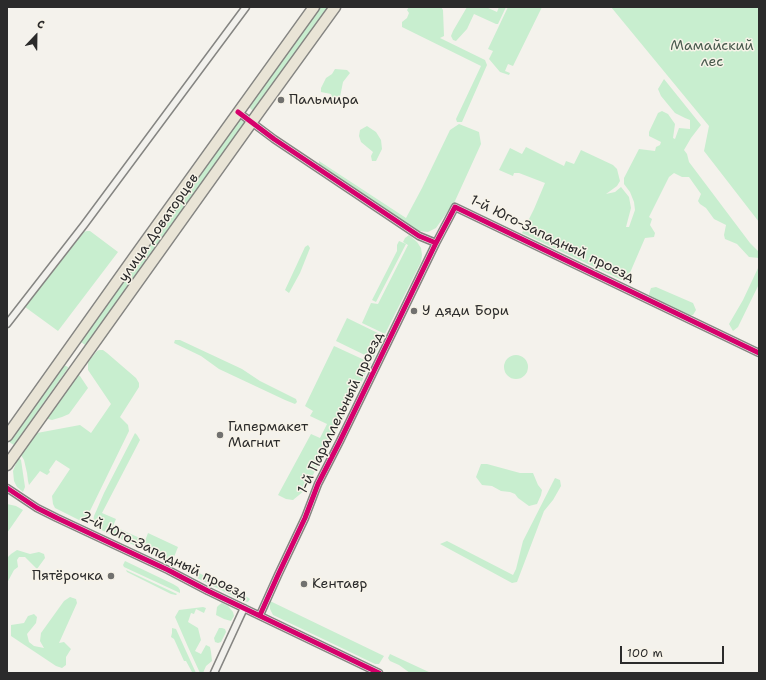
<!DOCTYPE html>
<html>
<head>
<meta charset="utf-8">
<style>
	body { margin:0 }
	#map { position:relative; width:766px; height:680px; overflow:hidden; background:#f4f2ec; font-family:"Shantell Sans",sans-serif }
	canvas { display:block }
	.frame { position:absolute; inset:0; border:8px solid #2b2b2b; pointer-events:none }
	.north { position:absolute; left:16px; top:16px; width:40px; height:40px; -webkit-text-stroke:3px #f7f3e8; paint-order:stroke; rotate:22deg; font-size:11px; font-weight:700; line-height:16px; text-align:center; color:#2b2b2b }
	.north::after { content:''; display:block; margin:auto; width:14px; height:18px; background:#2b2b2b; clip-path:polygon(50% 0,100% 100%,50% 72%,0 100%) }
	.scale { position:absolute; left:620px; top:646px; width:104px; height:18px; box-sizing:border-box; border:2px solid #2b2b2b; border-top:0; padding-left:5px; font-size:12px; line-height:14px; white-space:nowrap; color:#2b2b2b; -webkit-text-stroke:3px #f7f3e8; paint-order:stroke }
</style>
</head>
<body>
<div id="map">
<canvas width="766" height="680"></canvas>
<div class="frame"></div>
<div class="north">С</div>
<div class="scale">100 m</div>
</div>
<script>
const ctx = document.querySelector('canvas').getContext('2d');
ctx.lineJoin = 'round';
function paint(path, color) {
  ctx.fillStyle = color;
  ctx.fill(path, 'evenodd');
}
function shape(rows) {
  const path = new Path2D();
  for (const r of rows) {
    if (r.length === 3) {
      path.moveTo(r[0] + r[2], r[1]);
      path.arc(r[0], r[1], r[2], 0, 2 * Math.PI);
      continue;
    }
    path.moveTo(r[0], r[1]);
    for (let i = 2; i < r.length; i += 2) path.lineTo(r[i], r[i + 1]);
  }
  return path;
}
function stroke(path, color, width, dash) {
  ctx.strokeStyle = color;
  ctx.lineWidth = width;
  ctx.lineCap = dash ? 'butt' : 'round';
  ctx.setLineDash(dash || []);
  ctx.stroke(path);
}
function write(font, color, halo, rows, align = 'center') {
  ctx.font = font + ' "Shantell Sans",sans-serif';
  ctx.lineWidth = 3;
  ctx.setLineDash([]);
  ctx.textBaseline = 'middle';
  ctx.strokeStyle = halo;
  ctx.fillStyle = color;
  for (const [text, x, y, turn = 0] of rows) {
    ctx.save();
    ctx.translate(x, y);
    ctx.rotate((+turn || 0) * Math.PI / 180);
    ctx.textAlign = isNaN(turn) ? turn : align;
    if (halo) ctx.strokeText(text, 0, 0);
    ctx.fillText(text, 0, 0);
    ctx.restore();
  }
}
paint(shape([
	[320,7,328,7,254,110,252,110,249,107,249,106],
	[409,7,441,7,443,10,444,36,440,38,485,60,487,65,462,122,457,122,456,119,481,66,402,27,402,22,407,18,409,13,407,10],
	[467,7,486,7,497,12,499,7,506,7,498,24,496,24,474,14,467,29,456,41,453,40,451,36,453,31],
	[508,7,520,7,522,8,523,7,542,7,513,66,508,64,505,71,510,73,509,75,500,72,489,59,493,51,488,49],
	[611,7,759,7,759,222,704,151,709,126],
	[335,69,347,70,350,73,343,82,340,97,338,100,333,99,331,94,321,92,321,88,326,78,332,74],
	[664,79,701,125,691,138,684,150,687,154,689,162,750,243,759,252,759,258,749,257,737,244,725,239,724,235,726,225,714,219,706,208,700,204,698,201,701,194,689,177,682,177,674,173,669,177,649,217,652,219,650,225,655,233,654,237,645,238,626,282,522,233,534,209,545,183,519,173,514,173,513,176,499,170,510,148,522,154,526,147,564,166,566,161,574,164,581,150,613,165,617,169,620,181,617,186,606,194,615,192,621,187,629,197,631,208,626,227,629,227,635,210,634,202,630,192,624,184,624,178,639,149,655,151,656,147,660,145,661,142,649,136,649,132,658,113,662,111,668,114,675,124,673,138,675,139,679,128,690,129,690,120,685,118,675,113,661,96,658,89],
	[239,119,240,119,245,123,86,344,85,345,81,342,81,340],
	[459,124,479,132,481,144,455,201,436,228,428,232,419,231,404,222,320,166,319,163,319,161,406,218,422,188,450,130],
	[367,126,376,132,381,140,382,149,376,161,372,161,371,156,373,152,361,142,359,136,360,130],
	[87,231,90,231,118,252,58,331,25,307,84,232],
	[409,235,417,242,421,248,422,255,421,262,385,334,362,323,371,303,378,304,408,245,403,242,405,238],
	[399,241,406,244,376,302,372,300,397,251,397,245],
	[308,245,310,248,300,273,289,293,285,290,305,247],
	[759,266,759,284,738,327,733,331,729,324,743,300],
	[656,287,693,303,696,310,693,315,688,315,650,297,649,294,651,288],
	[347,318,384,336,373,359,336,341],
	[175,340,180,340,242,369,260,381,296,399,297,402,295,404,285,400,219,369,201,356,176,344,174,343],
	[334,346,371,363,343,418,305,490,293,500,286,499,278,495,311,434,320,438,327,424,310,416,313,411,305,406],
	[99,350,103,350,107,353,136,378,139,383,139,387,120,417,128,425,129,431,88,515,84,520,79,520,55,508,53,504,52,496,70,469,56,460,49,470,50,472,47,475,40,471,29,485,28,481,27,473,24,460,21,455,37,433,80,425,91,433,111,404,88,370,88,362,97,351],
	[516,367,12],
	[64,365,68,367,68,368,14,445,9,442],
	[77,374,80,376,88,388,69,414,62,417,52,420,48,419,47,416],
	[135,433,137,435,140,440,102,513,116,519,113,526,142,539,138,547,97,528,94,525,93,522,94,516,104,493],
	[19,458,21,460,25,487,23,492,17,487,14,481,13,471,16,463],
	[481,464,487,464,520,473,533,473,538,485,542,490,541,495,537,504,529,506,518,498,515,494,510,492,501,491,492,486,482,485,476,477],
	[555,478,560,480,561,486,553,500,544,511,517,582,512,583,440,544,447,541,513,575,516,569,523,541],
	[7,504,16,506,23,510,7,533],
	[148,533,178,547,174,557,171,560,165,560,142,549],
	[17,550,30,554,39,552,44,554,45,558,37,569,25,557,19,557,17,560,18,567,14,570,7,583,7,558,11,554],
	[125,561,173,584,178,587,180,590,180,593,124,567,123,565],
	[126,570,177,594,176,595,171,594,127,572],
	[199,573,247,597,250,599,248,602,243,601,195,577],
	[70,597,76,599,77,603,59,643,64,642,71,649,66,657,66,665,62,668,56,666,11,636,11,625,24,623,28,616,34,614,37,617,36,623,27,634,29,642,34,646,44,648,40,641,41,633,64,601],
	[270,601,384,656,379,664,375,664,273,615,270,609],
	[222,603,228,606,233,612,234,616,231,621,224,619,216,615,217,607,219,605],
	[203,607,206,608,204,613,196,609,194,614,191,613,188,622,198,628,201,640,195,651,201,654,206,645,210,647,211,652,212,661,206,666,203,673,200,673,188,647,175,617,179,610],
	[172,628,176,629,196,673,191,673,192,672,186,661,184,661,174,639,171,637,172,633],
	[219,628,222,628,225,629,226,632,221,642,218,643,215,642,214,638],
	[390,654,431,673,410,673,399,665,390,661,388,658]
]), '#c8eecf');
const minor = shape([
	[238,112,274,139,419,236,436,243,455,207,759,353],
	[7,324,84,225,246,7],
	[7,488,37,508,57,518,168,570,208,591,379,673],
	[260,615,278,575,305,518,318,484,340,441,436,243],
	[214,673,244,608]
]);
const primary = shape([
	[7,436,135,256,314,7],
	[7,465,259,112,335,7]
]);
stroke(minor, '#858582', 9);
stroke(primary, '#858582', 13);
stroke(minor, '#f2f1ed', 6);
stroke(primary, '#e9e4d6', 10);
stroke(shape([
	[238,112,274,139,419,236,436,243,455,207,759,353],
	[7,488,37,508,57,518,168,570,208,591,379,673],
	[260,615,278,575,305,518,318,484,340,441,436,243]
]), '#d6006c', 5);
for (const [x, y, r, color] of [
	[281,100,4,"#71716f"],
	[414,311,4,"#71716f"],
	[220,435,4,"#71716f"],
	[111,576,4,"#71716f"],
	[304,584,4,"#71716f"]
]) {
  const dot = new Path2D();
  dot.arc(x, y, r, 0, 2 * Math.PI);
  ctx.fillStyle = color;
  ctx.fill(dot);
  stroke(dot, '#f7f3e8', 1.5);
}
write('14px', '#495b4e', '#f7f3e8', [
	["Мамайский",712,46],
	["лес",712,62]
]);
write('14px', '#2b2b2b', '#f7f3e8', [
	["Пальмира",289,100],
	["У дяди Бори",422,311],
	["Гипермакет",228,427],
	["Магнит",228,443],
	["Пятёрочка",103,576,"right"],
	["Кентавр",312,584]
], 'left');
write('14px', '#2b2b2b', '#f7f3e8', [
	["улица Доваторцев",159,228,-55],
	["1-й Юго-Западный проезд",552,239,26],
	["1-й Параллельный проезд",341,413,-64],
	["2-й Юго-Западный проезд",164,556,26]
]);
</script>
</body>
</html>
